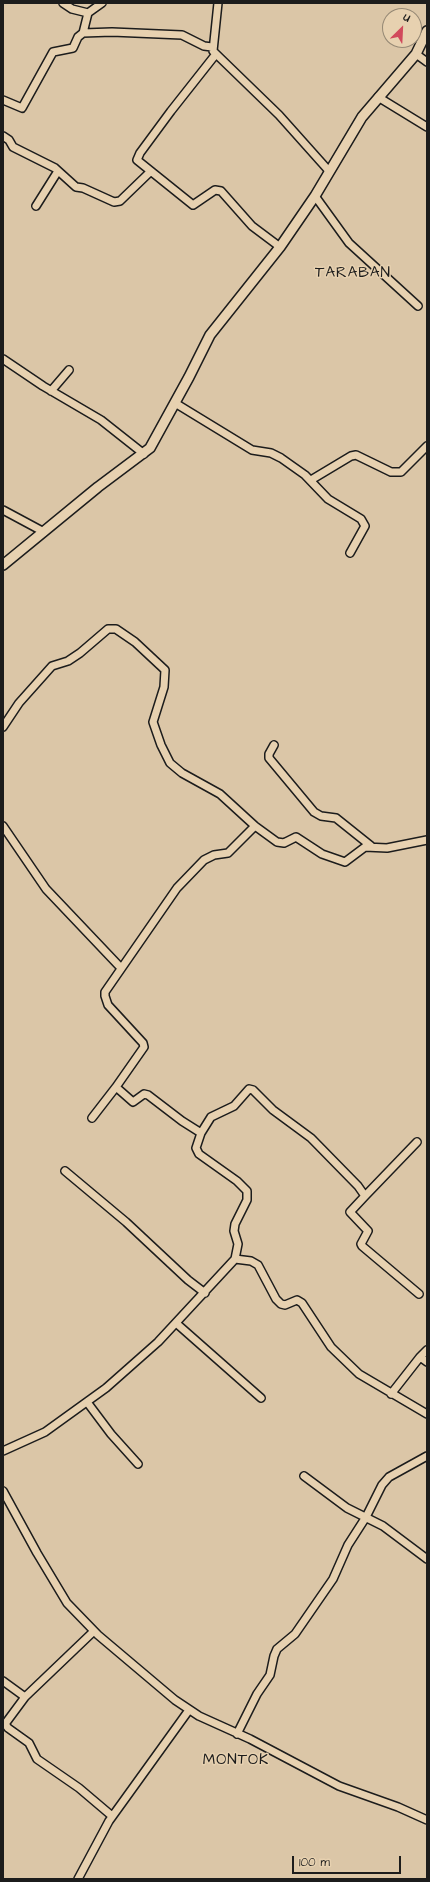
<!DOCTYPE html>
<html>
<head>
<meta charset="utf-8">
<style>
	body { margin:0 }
	#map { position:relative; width:430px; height:1882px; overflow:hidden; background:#dbc6a7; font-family:"Architects Daughter",sans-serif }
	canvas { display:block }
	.frame { position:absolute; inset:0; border:4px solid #1c1c1c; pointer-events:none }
	.north { position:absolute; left:382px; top:8px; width:40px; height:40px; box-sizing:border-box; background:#e7d1b0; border:1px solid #968975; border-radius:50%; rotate:24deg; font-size:11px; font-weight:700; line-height:16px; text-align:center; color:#1c1c1c }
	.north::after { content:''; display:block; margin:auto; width:14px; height:18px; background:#d1495b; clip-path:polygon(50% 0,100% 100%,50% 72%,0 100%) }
	.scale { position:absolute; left:292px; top:1856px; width:109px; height:18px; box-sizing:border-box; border:2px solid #1c1c1c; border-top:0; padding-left:5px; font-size:12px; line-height:14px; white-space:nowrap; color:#1c1c1c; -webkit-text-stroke:3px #e7d1b0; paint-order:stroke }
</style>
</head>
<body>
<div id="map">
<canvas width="430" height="1882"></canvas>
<div class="frame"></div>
<div class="north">U</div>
<div class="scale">100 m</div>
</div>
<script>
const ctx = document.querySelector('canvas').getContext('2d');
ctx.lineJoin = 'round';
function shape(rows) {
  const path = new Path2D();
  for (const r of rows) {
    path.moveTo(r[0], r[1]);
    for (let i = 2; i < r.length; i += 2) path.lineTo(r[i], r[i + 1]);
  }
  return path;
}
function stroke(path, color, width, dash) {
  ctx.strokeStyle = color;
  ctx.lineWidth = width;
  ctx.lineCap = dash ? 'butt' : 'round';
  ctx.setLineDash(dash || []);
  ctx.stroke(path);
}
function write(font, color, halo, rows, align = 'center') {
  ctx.font = font + ' "Architects Daughter",sans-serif';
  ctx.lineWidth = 3;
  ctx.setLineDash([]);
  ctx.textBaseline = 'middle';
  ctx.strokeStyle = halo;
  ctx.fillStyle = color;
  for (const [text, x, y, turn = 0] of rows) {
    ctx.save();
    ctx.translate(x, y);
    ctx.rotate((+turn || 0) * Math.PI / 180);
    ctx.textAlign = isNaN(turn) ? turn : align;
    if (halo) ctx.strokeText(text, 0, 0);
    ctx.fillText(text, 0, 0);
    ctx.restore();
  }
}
const minor = shape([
	[63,3,72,9,88,13],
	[218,3,213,51,279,115,329,171],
	[83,33,88,13,102,3],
	[216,54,171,111,140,153,137,160,193,205,215,190,221,191,252,226,280,247],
	[416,54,427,62],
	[378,97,427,127],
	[3,100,22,108,53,52,73,48,78,37,83,33,112,32,182,35,204,46,212,47],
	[3,136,9,140,13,147,55,168,76,187,83,188,114,202,120,201,150,172],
	[315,196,349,243,418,306],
	[36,206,58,171],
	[3,359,43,386,101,420,144,454],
	[51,391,69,370],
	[175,403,252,450,271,453,281,458,305,475,328,499,361,519,365,526,350,553],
	[311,480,351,456,356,455,391,472,401,472,427,446],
	[3,510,44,532],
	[3,727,19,703,52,666,68,661,80,653,108,629,116,629,135,642,165,670,164,687,153,722,161,745,170,763,182,773,220,794,255,826,277,842,284,843,296,837,322,854,345,862,365,847,387,848,427,840],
	[274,745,269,754,269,758,314,812,321,816,336,818,371,846],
	[3,826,46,889,121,968],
	[92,1118,116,1087],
	[201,1133,182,1121,148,1095,144,1094,133,1102,116,1087,144,1047,143,1043,108,1005,105,996,105,992,177,888,204,860,214,855,228,853,255,826],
	[65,1171,126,1222,188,1280,205,1293],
	[365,1196,417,1142],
	[235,1259,251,1261,258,1265,276,1299,281,1304,285,1305,297,1300,302,1303,331,1347,359,1374,427,1414],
	[176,1323,261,1398],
	[420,1357,427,1362],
	[391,1394,420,1357,427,1350],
	[87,1402,111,1434,138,1464],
	[3,1451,45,1432,106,1388,158,1342,235,1259,238,1244,234,1231,235,1224,247,1200,247,1191,237,1181,199,1154,196,1148,201,1133,211,1117,234,1106,249,1089,253,1090,273,1110,311,1138,358,1186,365,1196,350,1212,368,1231,361,1244,362,1246,419,1294],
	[304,1476,347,1508,383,1526,427,1559],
	[3,1491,37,1553,67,1603,98,1635,175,1700,199,1716,250,1739,339,1786,398,1807,427,1820],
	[94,1631,25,1697,5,1724,8,1728,29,1743,37,1759,79,1788,112,1816],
	[3,1681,25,1697],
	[237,1734,257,1694,270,1675,274,1656,277,1649,295,1634,333,1579,348,1545,366,1517,382,1485,389,1477,427,1456],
	[78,1879,109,1821,189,1710]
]);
const tertiary = shape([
	[3,565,98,487,150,448,189,377,210,335,280,247,315,196,362,117,416,54,427,31]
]);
stroke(minor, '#1c1c1c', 10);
stroke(tertiary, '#1c1c1c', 12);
stroke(minor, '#e7d1b0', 7);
stroke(tertiary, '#e7d1b0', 9);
ctx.letterSpacing = '1px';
write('15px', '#1c1c1c', '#e7d1b0', [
	["TARABAN",353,274],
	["MONTOK",236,1761]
]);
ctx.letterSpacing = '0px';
</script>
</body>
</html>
